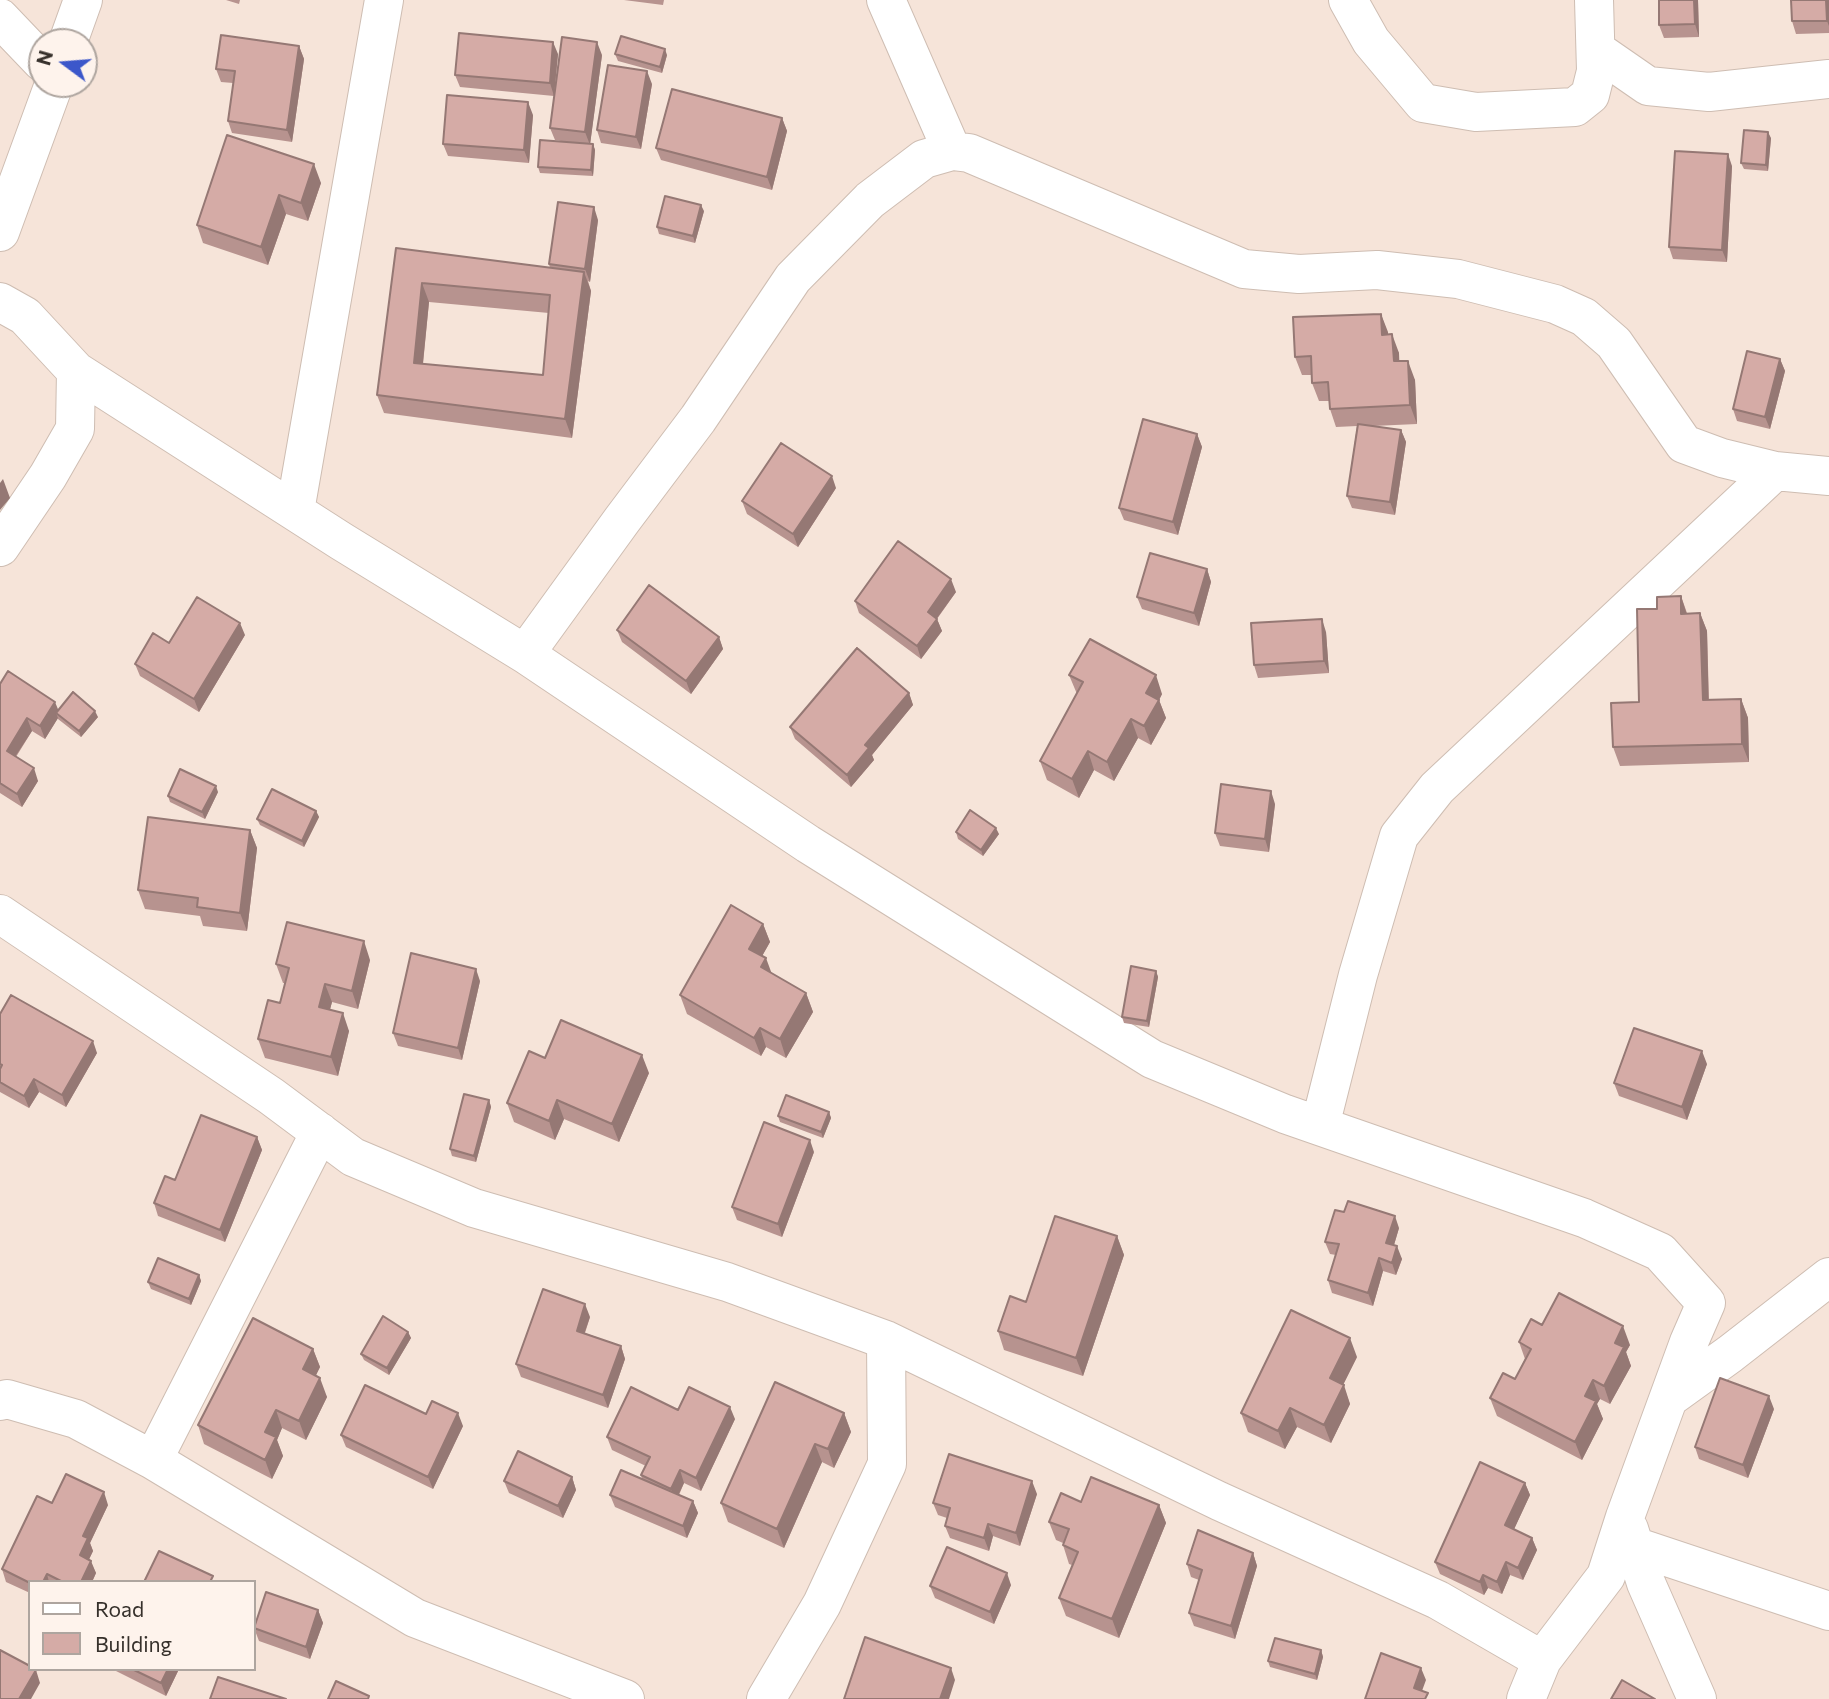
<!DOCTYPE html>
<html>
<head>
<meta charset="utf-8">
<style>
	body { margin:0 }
	#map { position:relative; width:1829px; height:1699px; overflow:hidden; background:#f6e4d9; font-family:Commissioner,sans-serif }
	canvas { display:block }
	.legend { position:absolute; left:28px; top:1580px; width:228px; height:91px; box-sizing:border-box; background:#fef3ec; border:2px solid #aea59f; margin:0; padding:9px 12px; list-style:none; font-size:21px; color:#36302b }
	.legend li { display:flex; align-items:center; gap:14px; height:35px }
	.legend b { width:35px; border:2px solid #aea59f }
	.north { position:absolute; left:28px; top:28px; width:70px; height:70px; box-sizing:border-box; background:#fef3ec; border:2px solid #aea59f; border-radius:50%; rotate:286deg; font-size:19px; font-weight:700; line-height:28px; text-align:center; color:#36302b }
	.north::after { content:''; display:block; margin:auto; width:24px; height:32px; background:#3c57ca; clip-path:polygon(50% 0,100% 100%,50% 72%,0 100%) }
</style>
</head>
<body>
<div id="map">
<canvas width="1829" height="1699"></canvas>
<ul class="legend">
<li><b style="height:9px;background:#fff"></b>Road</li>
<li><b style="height:19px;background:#d5aba6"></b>Building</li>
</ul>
<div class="north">N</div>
</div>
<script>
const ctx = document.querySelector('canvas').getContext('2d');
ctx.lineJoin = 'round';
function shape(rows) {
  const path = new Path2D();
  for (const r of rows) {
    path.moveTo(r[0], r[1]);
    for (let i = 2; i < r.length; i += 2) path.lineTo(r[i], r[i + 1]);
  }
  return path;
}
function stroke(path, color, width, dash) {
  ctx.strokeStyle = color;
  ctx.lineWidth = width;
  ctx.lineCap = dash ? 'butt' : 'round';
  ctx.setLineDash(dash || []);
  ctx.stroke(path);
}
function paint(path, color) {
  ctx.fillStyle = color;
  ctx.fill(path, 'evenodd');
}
const minor = shape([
	[886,0,952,151],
	[1348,0,1371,41,1423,103,1476,112,1575,107,1590,95,1596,71,1594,0],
	[0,18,42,62],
	[68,42,83,0],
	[1596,50,1648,86,1709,92,1829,79],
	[0,232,54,84],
	[0,302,25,316,76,371,75,429,48,476,0,547],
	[76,371,341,541,525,654,808,844,1152,1059,1285,1114,1584,1218,1660,1252,1706,1303,1689,1342,1625,1517,1606,1576,1542,1660,1526,1699],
	[295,511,384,0],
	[525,654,622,520,698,419,793,278,870,200,924,159,952,151,969,153,1244,269,1299,274,1377,270,1458,279,1555,304,1584,317,1614,343,1684,444,1722,458,1775,471,1829,476],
	[0,914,271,1096,353,1157,474,1208,727,1282,886,1340,1219,1501,1438,1600,1542,1660],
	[1320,1126,1358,975,1399,836,1437,788,1775,471],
	[1669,1398,1730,1354,1829,1277],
	[0,1401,7,1399,76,1419,153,1460,415,1618,625,1699],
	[153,1460,320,1132],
	[1629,1529,1646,1583,1697,1699],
	[1634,1546,1829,1611],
	[766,1699,822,1604,887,1464,886,1340]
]);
stroke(minor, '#cebdb2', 40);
stroke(minor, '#fff', 38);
paint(shape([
	[226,0,240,0,239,4],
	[624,0,664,0,663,5],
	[1698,0,1699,37,1664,38,1659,25],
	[1829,0,1829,33,1796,34,1792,21],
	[299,46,304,59,292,142,232,133,228,121,233,83,221,82,216,69],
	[558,54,554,96,460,87,455,75],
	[615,54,667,55,662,73,618,61],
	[602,55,590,144,593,144,595,150,593,176,540,173,538,167,573,143,555,140,550,128],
	[652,84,641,149,601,143,597,130],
	[533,115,529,163,448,156,443,144],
	[782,118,787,131,772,190,661,160,656,148],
	[227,135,321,183,308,221,286,214,268,265,203,243,197,225],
	[1771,138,1768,171,1744,169,1741,163],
	[1732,166,1727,262,1673,259,1669,247],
	[704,211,695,243,659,234,657,227],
	[598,220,590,282,588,281,591,291,572,438,384,413,377,395,396,248,550,268,549,264],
	[429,302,549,313,543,375,423,364],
	[1381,314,1388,335,1399,353,1399,361,1415,380,1417,424,1373,426,1401,430,1406,442,1395,515,1352,508,1347,496,1357,426,1336,427,1330,409,1329,401,1319,401,1312,383,1312,375,1302,375,1295,357],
	[1780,359,1785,371,1770,429,1737,421,1733,409],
	[1197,434,1202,447,1178,535,1124,520,1119,508],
	[836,488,798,547,747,514,742,501],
	[1207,569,1211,582,1199,626,1142,609,1137,597],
	[956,592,937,619,942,631,921,659,859,613,855,601],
	[1681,596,1687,613,1700,613,1707,631,1709,700,1741,699,1748,718,1749,762,1620,766,1613,747,1639,702,1657,609],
	[617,630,719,637,723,649,691,694,622,642],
	[1326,632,1329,673,1258,678,1254,665],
	[245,635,199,712,140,676,135,664],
	[1069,675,1162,694,1159,700,1166,718,1151,745,1138,738,1114,781,1094,770,1079,798,1047,780,1040,761,1077,694],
	[0,684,58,710,98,717,81,737,58,719,58,718,45,739,32,731,16,757,38,781,22,807,0,793],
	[909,693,913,705,872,755,874,760,851,787,795,739,790,727],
	[218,792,205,819,170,802,168,796],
	[1275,804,1269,852,1220,846,1215,833],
	[316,811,319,817,304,847,260,825,257,819],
	[250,830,257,848,247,931,203,926,200,916,145,909,138,890],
	[956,832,999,834,983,856,958,839],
	[763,924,770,942,762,956,771,973,806,993,813,1012,786,1058,766,1047,761,1056,687,1014,680,995],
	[370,960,358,1009,332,1002,330,1009,349,1031,338,1076,265,1058,258,1039,280,1003,285,983,283,983,276,964],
	[1156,971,1158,977,1149,1027,1124,1023,1122,1017],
	[480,981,462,1060,398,1046,393,1033],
	[0,1014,97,1053,66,1107,39,1092,29,1108,0,1092],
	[545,1058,649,1073,619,1142,564,1119,555,1140,514,1122,507,1103],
	[1707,1064,1687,1120,1619,1096,1614,1083],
	[489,1100,491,1107,476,1162,452,1156,450,1149],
	[829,1112,831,1118,823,1138,780,1122,778,1116],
	[257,1137,262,1150,225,1242,158,1216,154,1203,175,1180],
	[814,1152,782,1237,737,1220,732,1207],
	[1399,1228,1394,1245,1402,1259,1396,1275,1383,1271,1373,1306,1332,1293,1328,1280,1336,1255,1330,1254,1325,1242],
	[1117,1236,1124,1255,1083,1376,1004,1350,998,1331,1026,1302],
	[199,1275,201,1281,191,1305,151,1289,148,1282],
	[590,1317,585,1333,621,1346,625,1359,608,1408,521,1377,516,1364],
	[1542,1325,1630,1345,1626,1352,1631,1366,1610,1404,1600,1399,1597,1404,1603,1419,1582,1460,1497,1416,1490,1398,1515,1379,1525,1359,1519,1342],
	[408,1332,411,1338,389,1375,364,1360,361,1354],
	[313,1349,320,1367,315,1376,327,1397,306,1440,282,1428,277,1440,283,1456,272,1479,204,1444,198,1425],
	[1357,1357,1343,1385,1350,1404,1331,1443,1297,1427,1285,1449,1248,1432,1241,1413],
	[1774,1409,1748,1478,1699,1459,1695,1447],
	[678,1410,735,1419,701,1491,684,1483,679,1495,693,1501,698,1513,687,1538,615,1507,610,1495,642,1479,641,1475,646,1466,612,1450,607,1437],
	[844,1413,851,1432,834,1468,822,1462,784,1548,728,1522,721,1503],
	[426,1414,463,1426,433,1489,346,1447,341,1435],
	[572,1477,576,1490,563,1518,509,1493,504,1481],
	[1525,1483,1530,1495,1514,1529,1532,1538,1537,1550,1523,1580,1510,1575,1502,1594,1488,1588,1484,1595,1440,1574,1435,1562],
	[1037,1494,1020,1546,993,1536,989,1551,950,1538,945,1526,947,1518,938,1515,933,1503],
	[1081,1502,1159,1505,1166,1523,1119,1638,1066,1616,1059,1598,1072,1565,1069,1564,1063,1545,1063,1543,1056,1540,1049,1522],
	[52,1503,108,1505,90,1543,93,1551,89,1559,96,1573,92,1582,30,1582,30,1593,6,1582,2,1569],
	[1253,1553,1257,1566,1235,1639,1194,1626,1189,1613,1199,1580,1191,1577,1187,1564],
	[1011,1585,994,1624,935,1598,930,1586],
	[318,1610,323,1623,310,1659,259,1641,254,1628],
	[1321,1650,1323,1657,1317,1680,1270,1667,1268,1661],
	[112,1669,179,1669,166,1696]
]), '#b7938f');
paint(shape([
	[1694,0,1698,0,1699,37,1695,24],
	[1826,0,1829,0,1829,26,1827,21],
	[553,42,558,54,554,96,550,83],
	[597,42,602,55,590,145,585,132],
	[299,46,304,59,292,142,287,130],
	[665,49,667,55,662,73,660,67],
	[647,71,652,84,641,149,636,137],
	[528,102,533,115,529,163,524,150],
	[782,118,787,131,772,190,767,177],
	[1768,132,1771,138,1768,171,1766,165],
	[593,144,595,150,593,176,591,170],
	[1728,154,1732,166,1727,262,1722,250],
	[314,164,321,183,308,221,301,203],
	[279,195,286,214,268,265,261,247],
	[701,205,704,211,695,243,693,236],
	[594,207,598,220,590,282,585,269],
	[584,272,591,291,572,438,565,419],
	[422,283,429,302,421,382,414,363],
	[1381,314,1388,332,1389,354,1382,335],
	[1392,334,1399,353,1400,380,1394,361],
	[1780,359,1785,371,1770,429,1765,417],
	[1408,361,1415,380,1417,424,1410,405],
	[1401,430,1406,442,1395,515,1390,502],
	[1197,434,1202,447,1178,535,1173,522],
	[832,476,836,488,798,547,793,534],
	[3,479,10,498,0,510,0,483],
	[1207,569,1211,582,1199,626,1194,613],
	[951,579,956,592,932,625,928,612],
	[1681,596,1687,615,1681,614],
	[1700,613,1707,631,1709,719,1703,700],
	[937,619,942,631,921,659,917,646],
	[1322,619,1326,632,1329,673,1324,661],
	[240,623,245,635,199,712,194,699],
	[719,637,723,649,691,694,686,681],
	[1156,675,1162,694,1159,700,1166,718,1151,745,1144,726,1146,693],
	[909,693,913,705,872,755,874,760,851,787,847,775,865,745],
	[1741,699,1748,718,1749,762,1742,744],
	[55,702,60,714,56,713,58,718,45,739,40,726],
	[95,711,98,717,81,737,79,731],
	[27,718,32,731,11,763,7,751],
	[1131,719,1138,738,1114,781,1107,762],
	[1088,751,1094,770,1079,798,1072,779],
	[34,768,38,781,22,807,17,794],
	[216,786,218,792,205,819,202,812],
	[1271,791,1275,804,1269,852,1265,839],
	[316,811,319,817,304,847,302,841],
	[996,828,999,834,983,856,981,850],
	[250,830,257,848,247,931,240,913],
	[763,924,770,942,756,967,749,949],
	[364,941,370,960,358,1009,352,991],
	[766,958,773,977,761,967],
	[476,969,480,981,462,1060,458,1048],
	[1156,971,1158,977,1149,1027,1147,1021],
	[325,984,332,1002,326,1025,319,1007],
	[806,993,813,1012,786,1058,780,1039],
	[343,1013,349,1031,338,1076,331,1057],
	[760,1028,766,1047,761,1056,754,1038],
	[93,1041,97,1053,66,1107,62,1095],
	[1702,1051,1707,1064,1687,1120,1682,1107],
	[642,1055,649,1073,619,1142,612,1124],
	[34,1079,39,1092,29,1108,24,1096],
	[489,1100,491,1107,476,1162,474,1156],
	[557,1100,564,1119,555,1140,549,1121],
	[829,1112,831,1118,823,1138,821,1132],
	[257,1137,262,1150,225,1242,220,1230],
	[810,1140,814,1152,782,1237,778,1224],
	[1395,1216,1399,1228,1391,1255,1386,1243],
	[1117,1236,1124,1255,1083,1376,1076,1358],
	[1397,1246,1402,1259,1396,1275,1392,1263],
	[1379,1258,1383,1271,1373,1306,1368,1293],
	[199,1275,201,1281,191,1305,189,1299],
	[585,1304,590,1317,581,1343,577,1331],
	[1623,1326,1630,1345,1626,1352,1631,1366,1610,1404,1604,1386,1615,1343],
	[408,1332,411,1338,389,1375,387,1368],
	[1350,1338,1357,1357,1337,1397,1330,1378],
	[621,1346,625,1359,608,1408,603,1395],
	[313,1349,320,1367,310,1388,303,1369],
	[320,1378,327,1397,306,1440,299,1421],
	[1593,1380,1600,1399,1597,1404,1603,1419,1582,1460,1575,1442,1585,1396],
	[1344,1385,1350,1404,1331,1443,1324,1425],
	[1769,1396,1774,1409,1748,1478,1743,1465],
	[730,1407,735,1419,701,1491,696,1478],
	[1290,1408,1297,1427,1285,1449,1278,1431],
	[276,1410,282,1428,277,1440,283,1456,272,1479,265,1460,265,1432],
	[458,1413,463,1426,433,1489,428,1477],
	[844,1413,851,1432,834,1468,828,1449],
	[815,1444,822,1462,784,1548,777,1529],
	[680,1470,684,1483,675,1502,671,1489],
	[572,1477,576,1490,563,1518,558,1506],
	[1032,1481,1037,1494,1020,1546,1016,1533],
	[1525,1483,1530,1495,1510,1538,1505,1525],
	[104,1492,108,1505,90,1543,93,1551,85,1568,80,1555,83,1536],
	[693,1501,698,1513,687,1538,683,1526],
	[1159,1505,1166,1523,1119,1638,1112,1619],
	[988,1524,993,1536,989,1551,984,1538],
	[1532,1538,1537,1550,1523,1580,1518,1568],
	[1253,1553,1257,1566,1235,1639,1231,1626],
	[91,1561,96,1573,92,1582,81,1582],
	[1506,1562,1510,1575,1502,1594,1497,1582],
	[1007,1573,1011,1585,994,1624,990,1612],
	[47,1574,49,1582,43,1582],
	[1483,1575,1488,1588,1484,1595,1480,1582],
	[318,1610,323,1623,310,1659,306,1647],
	[1321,1650,1323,1657,1317,1680,1315,1674],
	[951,1668,955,1680,949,1699,940,1699],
	[1421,1668,1426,1680,1419,1699,1414,1688],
	[168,1669,179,1669,166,1696,161,1683],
	[36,1670,40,1683,31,1699,19,1699]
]), '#957874');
const building = shape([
	[1659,0,1694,0,1695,24,1659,25,1659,0],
	[1791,0,1826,0,1827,21,1792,21,1791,0],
	[459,33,553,42,550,83,455,75,459,33],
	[221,35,299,46,287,130,228,121,235,71,216,69,221,35],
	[621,36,665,49,660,67,615,54,621,36],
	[562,37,597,42,585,132,550,128,562,37],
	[608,65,647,71,636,137,597,130,608,65],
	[672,89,782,118,767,177,656,148,672,89],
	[447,95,528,102,524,150,443,144,447,95],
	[1744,130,1768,132,1766,165,1741,163,1744,130],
	[227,135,314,164,301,203,279,195,261,247,197,225,227,135],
	[540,140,593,144,591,170,538,167,540,140],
	[1675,151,1728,154,1722,250,1669,247,1675,151],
	[665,196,701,205,693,236,657,227,665,196],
	[558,202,594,207,585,269,549,264,558,202],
	[396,248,584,272,565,419,377,395,396,248],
	[422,283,550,295,543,375,414,363,422,283],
	[1381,314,1382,335,1392,334,1394,361,1408,361,1410,405,1330,409,1328,382,1312,383,1311,356,1295,357,1293,317,1381,314],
	[1747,351,1780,359,1765,417,1733,409,1747,351],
	[1143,419,1197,434,1173,522,1119,508,1143,419],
	[1358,424,1401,430,1390,502,1347,496,1358,424],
	[781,443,832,476,793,534,742,501,781,443],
	[898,541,951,579,928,612,937,619,917,646,855,601,898,541],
	[1150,553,1207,569,1194,613,1137,597,1150,553],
	[649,585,719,637,686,681,617,630,649,585],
	[1681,596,1681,614,1700,613,1703,700,1741,699,1742,744,1613,747,1611,703,1639,702,1637,609,1657,609,1657,597,1681,596],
	[197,597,240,623,194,699,135,664,153,633,169,643,197,597],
	[1322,619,1324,661,1254,665,1251,623,1322,619],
	[1090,639,1156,675,1146,693,1159,700,1144,726,1131,719,1107,762,1088,751,1072,779,1040,761,1083,682,1069,675,1090,639],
	[857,648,909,693,865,745,869,748,847,775,790,727,857,648],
	[8,671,55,702,40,726,27,718,7,751,34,768,17,794,0,783,0,684,8,671],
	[73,692,95,711,79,731,56,713,73,692],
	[180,769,216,786,202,812,168,796,180,769],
	[1221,784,1271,791,1265,839,1215,833,1221,784],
	[272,789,316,811,302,841,257,819,272,789],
	[970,810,996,828,981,850,956,832,970,810],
	[148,817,250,830,240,913,197,907,198,898,138,890,148,817],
	[731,905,763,924,749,949,766,958,761,967,806,993,780,1039,760,1028,754,1038,680,995,731,905],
	[287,922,364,941,352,991,325,984,319,1007,343,1013,331,1057,258,1039,268,1000,280,1003,289,968,276,964,287,922],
	[411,953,476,969,458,1048,393,1033,411,953],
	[1131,966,1156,971,1147,1021,1122,1017,1131,966],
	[11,995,93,1041,62,1095,34,1079,24,1096,0,1082,0,1069,2,1065,0,1064,0,1014,11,995],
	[561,1020,642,1055,612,1124,557,1100,549,1121,507,1103,529,1051,545,1058,561,1020],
	[1634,1028,1702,1051,1682,1107,1614,1083,1634,1028],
	[464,1094,489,1100,474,1156,450,1149,464,1094],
	[786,1095,829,1112,821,1132,778,1116,786,1095],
	[201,1115,257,1137,220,1230,154,1203,165,1176,175,1180,201,1115],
	[764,1122,810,1140,778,1224,732,1207,764,1122],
	[1348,1201,1395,1216,1386,1243,1397,1246,1392,1263,1379,1258,1368,1293,1328,1280,1339,1244,1325,1242,1335,1210,1344,1212,1348,1201],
	[1055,1216,1117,1236,1076,1358,998,1331,1010,1296,1026,1302,1055,1216],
	[158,1258,199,1275,189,1299,148,1282,158,1258],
	[543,1289,585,1304,577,1331,621,1346,603,1395,516,1364,543,1289],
	[1559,1293,1623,1326,1615,1343,1624,1347,1604,1386,1593,1380,1585,1396,1596,1401,1575,1442,1490,1398,1503,1373,1515,1379,1531,1349,1519,1342,1531,1319,1542,1325,1559,1293],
	[1291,1310,1350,1338,1330,1378,1344,1385,1324,1425,1290,1408,1278,1431,1241,1413,1291,1310],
	[383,1316,408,1332,387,1368,361,1354,383,1316],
	[253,1318,313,1349,303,1369,320,1378,299,1421,276,1410,265,1432,276,1437,265,1460,198,1425,253,1318],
	[1720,1378,1769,1396,1743,1465,1695,1447,1720,1378],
	[775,1382,844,1413,828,1449,815,1444,777,1529,721,1503,775,1382],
	[365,1385,426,1414,432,1401,458,1413,428,1477,341,1435,365,1385],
	[631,1387,678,1410,689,1387,730,1407,696,1478,680,1470,671,1489,641,1475,650,1457,607,1437,631,1387],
	[518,1451,572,1477,558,1506,504,1481,518,1451],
	[949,1454,1032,1481,1016,1533,988,1524,984,1538,945,1526,950,1508,933,1503,949,1454],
	[1480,1462,1525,1483,1505,1525,1532,1538,1518,1568,1506,1562,1497,1582,1483,1575,1480,1582,1435,1562,1480,1462],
	[621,1470,693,1501,683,1526,610,1495,621,1470],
	[66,1474,104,1492,83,1536,88,1538,80,1555,91,1561,81,1582,63,1582,47,1574,43,1582,30,1582,30,1583,2,1569,37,1496,52,1503,66,1474],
	[1091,1477,1159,1505,1112,1619,1059,1598,1078,1552,1063,1545,1069,1529,1049,1522,1061,1493,1081,1502,1091,1477],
	[1198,1530,1253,1553,1231,1626,1189,1613,1202,1570,1187,1564,1198,1530],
	[947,1547,1007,1573,990,1612,930,1586,947,1547],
	[159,1551,213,1576,210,1582,144,1582,159,1551],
	[266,1592,318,1610,306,1647,254,1628,266,1592],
	[865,1637,951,1668,940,1699,844,1699,865,1637],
	[1275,1638,1321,1650,1315,1674,1268,1661,1275,1638],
	[0,1650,30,1666,30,1669,36,1670,19,1699,0,1699,0,1650],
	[1381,1653,1421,1668,1414,1688,1428,1693,1425,1699,1365,1699,1381,1653],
	[132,1669,168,1669,161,1683,132,1669],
	[218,1677,286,1699,210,1699,218,1677],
	[1622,1680,1655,1699,1611,1699,1622,1680],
	[336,1681,369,1696,368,1699,328,1699,336,1681]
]);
paint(building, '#d5aba6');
stroke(building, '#957874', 2);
</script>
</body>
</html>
